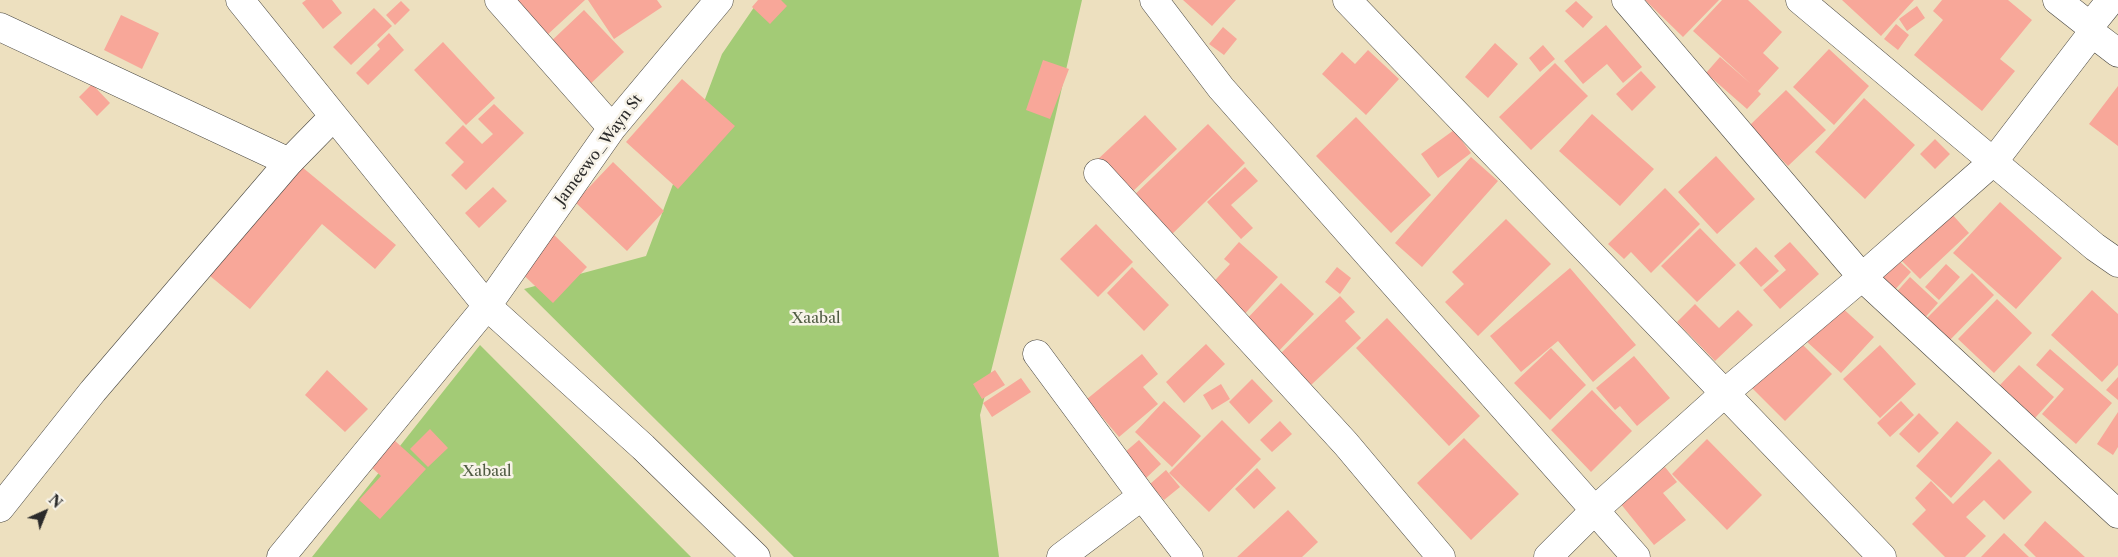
<!DOCTYPE html>
<html>
<head>
<meta charset="utf-8">
<style>
	body { margin:0 }
	#map { position:relative; width:2118px; height:557px; overflow:hidden; background:#ede0bf; font-family:"Libre Caslon Text",serif }
	canvas { display:block }
	.north { position:absolute; left:20px; top:487px; width:50px; height:50px; -webkit-text-stroke:4px #f7f3e8; paint-order:stroke; rotate:44deg; font-size:14px; font-weight:700; line-height:20px; text-align:center; color:#2b2b2b }
	.north::after { content:''; display:block; margin:auto; width:18px; height:22px; background:#2b2b2b; clip-path:polygon(50% 0,100% 100%,50% 72%,0 100%) }
</style>
</head>
<body>
<div id="map">
<canvas width="2118" height="557"></canvas>
<div class="north">N</div>
</div>
<script>
const ctx = document.querySelector('canvas').getContext('2d');
ctx.lineJoin = 'round';
function paint(path, color) {
  ctx.fillStyle = color;
  ctx.fill(path, 'evenodd');
}
function shape(rows) {
  const path = new Path2D();
  for (const r of rows) {
    path.moveTo(r[0], r[1]);
    for (let i = 2; i < r.length; i += 2) path.lineTo(r[i], r[i + 1]);
  }
  return path;
}
function stroke(path, color, width, dash) {
  ctx.strokeStyle = color;
  ctx.lineWidth = width;
  ctx.lineCap = dash ? 'butt' : 'round';
  ctx.setLineDash(dash || []);
  ctx.stroke(path);
}
function write(font, color, halo, rows, align = 'center') {
  ctx.font = font + ' "Libre Caslon Text",serif';
  ctx.lineWidth = 5;
  ctx.setLineDash([]);
  ctx.textBaseline = 'middle';
  ctx.strokeStyle = halo;
  ctx.fillStyle = color;
  for (const [text, x, y, turn = 0] of rows) {
    ctx.save();
    ctx.translate(x, y);
    ctx.rotate((+turn || 0) * Math.PI / 180);
    ctx.textAlign = isNaN(turn) ? turn : align;
    if (halo) ctx.strokeText(text, 0, 0);
    ctx.fillText(text, 0, 0);
    ctx.restore();
  }
}
paint(shape([
	[759,0,1082,0,1055,118,980,415,999,557,794,557,524,289,646,256,722,54],
	[480,345,691,557,312,557]
]), '#a3cb76');
paint(shape([
	[306,0,332,0,342,13,323,29,302,3],
	[512,0,585,0,546,36],
	[588,0,657,0,662,7,614,39],
	[758,0,781,0,787,6,770,24,752,7],
	[1183,0,1236,0,1212,26],
	[1645,0,1719,0,1683,37],
	[1722,0,1748,0,1782,32,1763,53,1779,68,1758,91,1761,94,1747,109,1706,73,1720,57,1751,84,1693,31],
	[1842,0,1914,0,1881,36],
	[1942,0,2008,0,2032,20,2000,59,2015,71,1982,111,1914,55,1943,20,1933,11],
	[401,1,410,10,395,25,386,15],
	[1576,1,1593,17,1583,28,1565,11],
	[1917,6,1925,18,1907,31,1899,19],
	[374,8,392,26,351,65,333,47],
	[584,10,624,52,585,89,545,47],
	[121,15,159,33,142,69,104,50],
	[1896,24,1909,35,1898,50,1884,39],
	[1606,25,1642,67,1623,83,1607,64,1583,84,1564,61],
	[1223,27,1237,39,1224,55,1209,44],
	[389,33,404,50,368,85,356,73,380,49,377,45],
	[443,42,495,98,466,125,414,70],
	[1495,43,1518,64,1488,98,1465,77],
	[1543,45,1555,59,1540,72,1529,58],
	[1829,49,1869,86,1834,125,1793,87],
	[1368,50,1399,79,1366,115,1322,74,1342,52,1355,64],
	[1043,60,1069,69,1050,119,1026,110],
	[1555,63,1588,96,1531,150,1499,117],
	[1641,71,1656,87,1632,111,1616,94],
	[682,79,735,126,678,189,626,142],
	[92,84,110,103,97,116,79,97],
	[2118,86,2118,146,2089,124],
	[1786,90,1826,130,1788,166,1749,126],
	[1864,98,1915,145,1865,199,1815,152],
	[494,104,524,133,466,190,451,175,464,162,445,143,463,125,482,144,493,134,478,119],
	[1592,114,1654,169,1620,206,1559,151],
	[1145,115,1177,149,1129,195,1096,161],
	[1356,117,1431,195,1391,233,1316,156],
	[1208,124,1245,163,1165,241,1127,202],
	[1454,130,1471,153,1438,178,1421,154],
	[1935,139,1950,154,1935,169,1920,154],
	[1716,156,1755,199,1717,234,1678,192],
	[1471,157,1498,181,1422,267,1395,243],
	[296,162,396,245,375,269,322,224,250,309,204,271],
	[613,162,664,211,627,251,575,202],
	[1245,167,1258,181,1231,205,1253,228,1241,239,1207,202],
	[493,187,507,201,479,228,465,213],
	[1665,188,1700,224,1651,273,1631,252,1624,259,1608,244],
	[2000,202,2062,258,2016,309,1953,253],
	[1950,212,1969,233,1920,279,1900,259],
	[1506,219,1551,264,1478,336,1445,302,1464,284,1452,272],
	[1096,224,1133,262,1098,297,1060,259],
	[547,228,587,267,553,303,513,265],
	[1700,228,1736,265,1697,302,1661,266],
	[1239,242,1278,277,1241,318,1207,289,1230,264,1224,259],
	[1790,242,1819,274,1780,309,1763,290,1786,270,1774,256],
	[1756,247,1779,271,1761,287,1739,263],
	[1897,259,1911,272,1892,293,1878,280],
	[1946,264,1960,277,1939,300,1925,287],
	[1132,267,1169,305,1144,331,1107,293],
	[1337,267,1351,278,1340,294,1325,282],
	[1570,268,1636,345,1593,382,1558,341,1521,372,1490,336],
	[1972,273,1994,295,1947,343,1924,321],
	[1910,277,1938,303,1922,321,1893,296],
	[1281,283,1314,314,1275,355,1242,324],
	[2092,290,2118,314,2118,365,2102,382,2051,335],
	[1340,296,1355,312,1345,321,1361,338,1310,386,1280,354],
	[1997,299,2032,333,1994,373,1958,339],
	[1695,304,1719,328,1738,310,1753,325,1715,361,1677,322],
	[1838,304,1874,337,1841,373,1805,340],
	[1387,318,1480,416,1449,446,1356,348],
	[1797,339,1832,374,1785,421,1750,386],
	[1206,344,1225,364,1184,403,1166,382],
	[1880,345,1916,384,1880,418,1843,379],
	[1551,348,1586,385,1550,420,1514,383],
	[2050,349,2112,403,2076,444,2042,414,2064,389,2036,365],
	[1142,354,1158,374,1143,387,1158,404,1119,437,1087,399],
	[1634,356,1670,398,1637,426,1620,406,1615,410,1596,388],
	[2019,365,2054,397,2035,418,2000,385],
	[327,370,368,409,345,432,305,395],
	[995,370,1005,385,982,399,973,384],
	[2118,377,2118,400,2106,390],
	[1021,378,1031,392,992,417,983,403],
	[1252,379,1273,401,1249,424,1229,402],
	[1221,384,1230,399,1212,410,1203,395],
	[1592,390,1632,431,1591,472,1551,430],
	[1164,401,1201,436,1172,467,1135,432],
	[1901,401,1914,415,1890,437,1877,423],
	[2118,412,2118,447,2113,455,2097,444],
	[1919,413,1939,433,1919,453,1899,434],
	[1222,420,1261,459,1209,512,1169,473],
	[1280,421,1292,434,1272,452,1260,440],
	[1957,421,1992,453,1951,498,1916,466],
	[430,429,448,448,428,467,410,449],
	[1464,438,1519,494,1471,540,1417,483],
	[1707,439,1762,495,1727,530,1672,474],
	[394,440,426,469,380,519,359,500,381,476,370,466],
	[1139,440,1161,464,1146,478,1124,453],
	[1999,459,2032,492,2004,520,1984,500,1966,517,1986,536,1965,557,1945,557,1912,524,1926,510,1915,498,1931,481,1953,504],
	[1665,467,1677,482,1663,493,1686,520,1654,545,1620,503],
	[1257,468,1276,488,1254,509,1235,489],
	[1166,470,1180,487,1164,500,1150,484],
	[1288,510,1318,542,1302,557,1237,557],
	[2045,521,2085,557,2036,557,2024,545],
	[2004,533,2029,557,1981,557]
]), '#f8a799');
const minor = shape([
	[240,0,487,306,643,447,756,557],
	[499,0,612,128],
	[1154,0,1221,88,1636,557],
	[1347,0,1882,557],
	[1626,0,1862,277,2118,514],
	[1800,0,2095,247,2118,263],
	[2057,0,2090,26,2092,33,2118,53],
	[2090,26,2111,0],
	[0,27,289,162,333,117],
	[1098,173,1346,444,1441,557],
	[1037,354,1142,496,1189,557],
	[0,508,93,391,289,162],
	[281,557,487,306,612,128,719,0],
	[1061,557,1142,496],
	[1548,557,1596,509,1726,392,1862,277,1994,161,2092,33]
]);
stroke(minor, '#484641', 29);
stroke(minor, '#fff', 28);
write('15px', '#2b2b2b', '#f7f3e8', [
	["Jameewo_Wayn St",599,150,-53]
]);
write('15px', '#4f5b42', '#f7f3e8', [
	["Xaabal",816,319],
	["Xabaal",487,472]
]);
</script>
</body>
</html>
